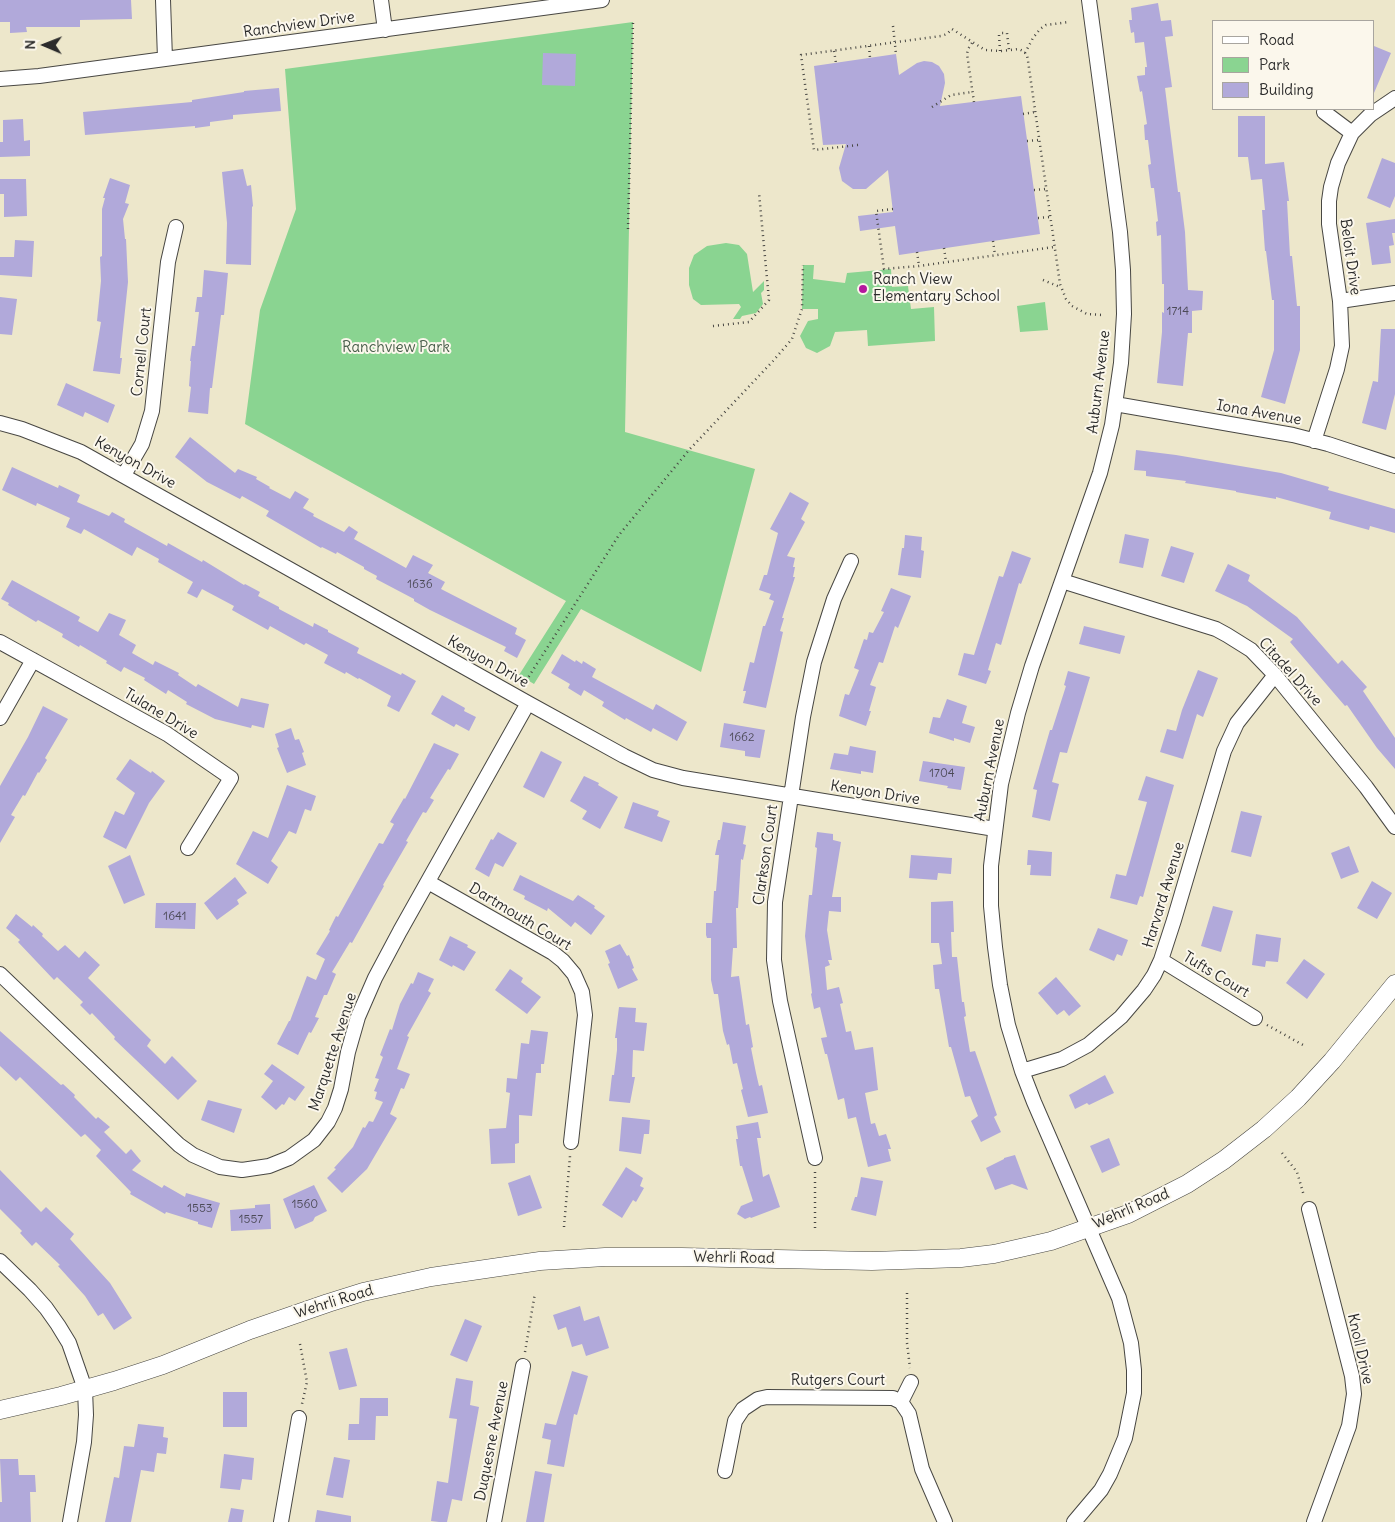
<!DOCTYPE html>
<html>
<head>
<meta charset="utf-8">
<style>
	body { margin:0 }
	#map { position:relative; width:1395px; height:1522px; overflow:hidden; background:#ede7cb; font-family:Delius,sans-serif }
	canvas { display:block }
	.legend { position:absolute; left:1212px; top:20px; width:162px; height:90px; box-sizing:border-box; background:#fbf7ec; border:1px solid #a8a59f; margin:0; padding:6px 9px; list-style:none; font-size:15px; color:#2b2b2b }
	.legend li { display:flex; align-items:center; gap:10px; height:25px }
	.legend b { width:25px; border:1px solid #a8a59f }
	.north { position:absolute; left:20px; top:20px; width:50px; height:50px; -webkit-text-stroke:4px #fbf7ec; paint-order:stroke; rotate:271deg; font-size:14px; font-weight:700; line-height:20px; text-align:center; color:#2b2b2b }
	.north::after { content:''; display:block; margin:auto; width:18px; height:22px; background:#2b2b2b; clip-path:polygon(50% 0,100% 100%,50% 72%,0 100%) }
</style>
</head>
<body>
<div id="map">
<canvas width="1395" height="1522"></canvas>
<ul class="legend">
<li><b style="height:6px;background:#fff"></b>Road</li>
<li><b style="height:14px;background:#8ad491"></b>Park</li>
<li><b style="height:14px;background:#b1a9da"></b>Building</li>
</ul>
<div class="north">N</div>
</div>
<script>
const ctx = document.querySelector('canvas').getContext('2d');
ctx.lineJoin = 'round';
function paint(path, color) {
  ctx.fillStyle = color;
  ctx.fill(path, 'evenodd');
}
function shape(rows) {
  const path = new Path2D();
  for (const r of rows) {
    path.moveTo(r[0], r[1]);
    for (let i = 2; i < r.length; i += 2) path.lineTo(r[i], r[i + 1]);
  }
  return path;
}
function stroke(path, color, width, dash) {
  ctx.strokeStyle = color;
  ctx.lineWidth = width;
  ctx.lineCap = dash ? 'butt' : 'round';
  ctx.setLineDash(dash || []);
  ctx.stroke(path);
}
function write(font, color, halo, rows, align = 'center') {
  ctx.font = font + ' Delius,sans-serif';
  ctx.lineWidth = 4;
  ctx.setLineDash([]);
  ctx.textBaseline = 'middle';
  ctx.strokeStyle = halo;
  ctx.fillStyle = color;
  for (const [text, x, y, turn = 0] of rows) {
    ctx.save();
    ctx.translate(x, y);
    ctx.rotate((+turn || 0) * Math.PI / 180);
    ctx.textAlign = isNaN(turn) ? turn : align;
    if (halo) ctx.strokeText(text, 0, 0);
    ctx.fillText(text, 0, 0);
    ctx.restore();
  }
}
paint(shape([
	[633,22,625,432,755,469,701,672,581,609,534,684,519,675,566,601,245,424,260,310,296,209,285,69],
	[726,243,739,245,747,254,753,292,764,281,764,290,761,293,763,304,756,313,742,316,740,319,733,319,741,307,739,304,701,305,693,299,689,285,689,268,694,255,707,246],
	[803,265,814,265,813,279,845,283,847,273,891,269,892,287,908,286,911,309,934,307,935,341,868,346,867,330,835,332,830,346,817,353,806,348,800,336,808,321,818,319,818,309,802,309],
	[1045,302,1048,330,1020,332,1017,306]
]), '#8ad491');
paint(shape([
	[0,0,131,0,132,19,80,20,80,27,26,27,27,32,10,33,10,22,0,22],
	[1158,3,1161,21,1171,20,1173,36,1165,37,1172,87,1165,88,1178,192,1180,192,1185,232,1188,290,1203,291,1202,310,1192,311,1192,333,1188,333,1183,386,1157,383,1162,332,1162,312,1164,313,1164,284,1162,284,1161,235,1157,236,1156,222,1158,221,1154,188,1151,188,1148,165,1151,164,1148,140,1145,140,1144,125,1147,124,1142,91,1140,92,1137,76,1145,75,1145,67,1147,67,1144,42,1135,43,1134,32,1131,33,1129,20,1132,20,1131,8],
	[1374,46,1391,53,1374,93],
	[543,53,576,54,575,86,542,85],
	[896,54,899,75,917,63,924,61,932,62,939,66,944,74,945,83,940,106,1021,96,1040,234,899,255,895,226,860,231,858,216,893,212,888,170,866,189,853,189,842,181,839,168,846,144,823,145,814,66],
	[279,88,281,111,233,115,233,119,210,122,210,126,195,128,195,126,85,135,83,112,192,102,192,100,244,92,244,91],
	[1238,116,1265,116,1265,164,1284,162,1289,201,1287,201,1290,256,1292,256,1297,306,1300,306,1300,350,1285,404,1261,397,1274,350,1274,300,1272,300,1266,251,1265,251,1262,210,1265,210,1262,179,1251,180,1248,157,1238,157],
	[23,119,24,141,30,140,30,156,0,157,0,142,3,142,3,120],
	[1382,158,1395,163,1395,196,1390,208,1367,198],
	[243,169,247,186,251,185,253,206,252,207,251,265,226,264,227,223,222,172],
	[110,178,130,185,125,203,129,204,123,219,125,239,126,239,128,282,120,358,122,358,120,374,93,371,101,322,97,321,101,281,100,257,102,256,102,209,105,198,103,198],
	[0,179,26,179,27,216,4,217,4,194,0,194],
	[1395,219,1395,233,1392,233,1394,245,1389,246,1391,263,1372,265,1366,223],
	[15,240,34,241,32,277,0,275,0,257,14,257],
	[204,270,228,273,224,315,221,315,212,388,210,388,208,414,188,412,191,387,189,386,191,361,190,361,192,346,195,346,199,312,195,312,197,297,202,297],
	[0,297,17,299,12,335,0,334],
	[1381,329,1395,329,1395,394,1386,430,1362,423,1373,381,1378,382],
	[66,383,115,405,108,423,85,412,83,417,57,405],
	[190,437,235,473,238,469,257,477,256,479,270,487,269,488,290,499,295,491,309,499,303,508,314,514,313,516,344,532,349,526,358,532,354,539,406,568,413,555,433,565,428,573,445,582,441,589,517,628,515,634,526,640,517,658,504,651,506,647,430,610,414,601,414,599,376,579,377,576,364,569,364,567,337,552,336,554,322,547,321,548,266,516,269,511,242,496,240,499,207,482,175,457],
	[1136,450,1176,455,1281,473,1329,487,1328,490,1395,509,1395,533,1370,526,1369,530,1329,519,1331,512,1276,497,1276,499,1236,492,1236,491,1185,483,1186,481,1146,476,1146,471,1134,470],
	[12,467,58,488,59,485,80,495,77,502,109,516,112,512,125,519,124,522,167,546,168,543,202,562,203,560,244,585,245,584,260,592,258,596,279,607,279,609,313,627,314,623,328,630,328,632,359,648,357,653,401,675,402,673,416,681,399,712,387,706,391,696,359,678,358,679,346,672,345,674,324,663,328,655,306,643,304,645,270,626,268,630,232,610,234,606,202,589,197,598,187,593,193,582,158,562,159,559,137,547,132,556,84,529,81,534,66,527,70,518,37,503,36,506,2,490],
	[790,492,809,503,801,519,805,522,787,556,795,558,793,567,795,567,793,577,795,577,782,618,784,618,780,631,783,632,766,708,743,703,746,691,743,691,750,662,754,663,763,626,765,626,774,601,769,599,771,594,759,590,764,575,767,575,778,533,770,529],
	[1125,534,1149,539,1143,568,1119,563],
	[905,535,922,537,921,550,924,551,921,578,898,575,902,548,904,548],
	[1171,546,1194,553,1184,583,1161,576],
	[1012,551,1031,558,1021,584,1019,583,1001,645,996,643,988,670,991,671,986,684,958,675,964,653,974,655,999,576,1003,577],
	[1228,564,1250,575,1248,581,1297,617,1338,664,1342,660,1367,687,1363,691,1395,738,1395,769,1377,748,1347,705,1345,706,1290,642,1293,639,1247,606,1215,591],
	[12,580,80,617,78,621,98,632,109,613,126,620,119,635,136,645,132,653,153,665,155,661,179,673,178,675,196,687,198,684,238,707,241,698,269,704,264,728,252,725,251,728,215,719,186,704,187,702,168,690,166,694,144,680,145,678,124,667,121,672,106,663,107,661,80,645,79,647,62,637,63,634,38,620,36,622,8,605,9,603,1,599],
	[891,588,911,596,898,628,895,626,883,663,879,662,870,685,876,687,869,711,871,711,866,726,839,716,845,694,849,695,859,670,854,668,864,639,867,640,869,632,873,633,884,612,881,611],
	[1084,626,1125,636,1120,654,1079,644],
	[562,654,575,662,576,660,582,664,583,661,596,669,592,677,653,710,656,704,687,722,677,741,653,728,651,732,626,718,625,720,602,706,604,702,584,690,581,696,568,688,570,684,551,673],
	[1198,670,1218,678,1203,717,1197,714,1183,759,1160,752,1167,729,1176,731,1182,710],
	[1068,671,1090,677,1067,753,1060,752,1052,782,1059,784,1050,821,1032,817,1037,790,1033,789,1050,730,1052,730,1066,686,1064,685],
	[442,695,465,708,464,711,476,717,469,731,456,724,454,727,431,714],
	[947,699,967,706,962,723,975,727,970,743,954,738,954,741,929,733,933,717,940,718],
	[43,706,68,719,45,758,47,760,39,773,38,772,25,796,23,795,11,815,15,817,0,843,0,786,28,737],
	[724,723,765,730,760,758,745,756,745,751,720,747],
	[291,728,295,740,299,739,304,752,302,753,306,765,287,773,277,748,279,747,275,734],
	[434,743,459,754,450,770,448,769,430,798,434,800,426,813,423,812,406,841,408,842,383,885,384,886,352,943,350,942,332,972,336,974,327,995,324,995,315,1017,319,1018,311,1033,309,1032,298,1055,277,1044,289,1021,290,1021,307,976,316,980,325,959,316,954,330,931,329,930,336,916,338,917,379,843,383,844,394,824,390,822,404,798,405,799],
	[850,746,876,751,873,773,861,771,861,774,830,769,834,753,848,755],
	[541,751,562,762,544,798,523,787],
	[130,759,151,773,152,771,165,781,149,803,126,849,103,837,115,811,124,815,135,793,116,779],
	[923,761,965,767,961,790,947,788,948,786,919,781],
	[584,776,599,783,598,785,618,797,600,829,582,819,587,811,570,801],
	[1146,776,1174,785,1143,897,1140,896,1137,905,1110,898,1116,874,1126,876,1147,802,1138,800],
	[287,785,316,796,311,811,305,809,296,834,289,831,271,861,278,867,268,884,236,864,253,831,268,838],
	[633,802,659,811,657,816,670,821,662,842,624,828],
	[1241,811,1262,816,1251,857,1231,852],
	[723,822,746,826,743,844,746,845,743,860,741,859,738,908,736,908,737,948,733,948,731,977,739,976,746,1025,749,1024,753,1047,751,1048,756,1073,759,1086,762,1085,768,1113,748,1117,741,1090,743,1089,737,1063,733,1064,729,1044,727,1045,723,1031,718,994,714,994,711,980,711,938,707,938,706,935,706,923,712,923,714,891,716,891,719,855,715,855,718,840,720,840],
	[498,832,517,843,503,867,495,863,489,877,475,869,491,839,493,840],
	[817,832,833,834,833,840,841,842,832,897,841,897,841,912,829,911,827,930,832,960,828,960,830,965,825,967,827,990,839,987,843,1003,840,1004,846,1032,851,1031,855,1050,873,1047,878,1090,865,1093,871,1124,875,1123,879,1136,886,1134,891,1149,888,1149,891,1161,868,1167,856,1117,848,1119,844,1098,838,1100,827,1054,825,1054,821,1038,827,1037,820,1007,814,1009,811,994,812,993,805,936,809,895,812,895,817,848,815,847],
	[1349,846,1359,872,1341,879,1331,853],
	[1028,850,1052,852,1051,876,1030,875,1031,865,1027,865],
	[130,855,145,895,124,904,108,866],
	[911,855,952,858,951,874,938,873,937,880,909,878],
	[520,875,573,901,578,895,595,906,594,908,605,916,591,935,575,922,571,927,548,908,547,911,524,899,525,896,513,890],
	[235,877,247,893,237,900,239,904,217,920,204,903],
	[1372,881,1392,893,1377,919,1357,908],
	[953,901,954,932,951,932,952,957,957,957,962,1002,964,1002,966,1016,964,1017,970,1052,975,1051,997,1115,994,1117,1001,1132,981,1142,971,1121,978,1116,970,1096,965,1097,951,1047,949,1047,939,989,935,989,933,965,942,964,939,943,931,943,931,902],
	[156,903,196,903,195,929,155,928],
	[1213,906,1233,911,1221,952,1201,946],
	[16,914,32,927,33,925,43,934,42,936,58,951,65,945,79,958,85,951,100,965,88,978,151,1040,147,1046,165,1064,172,1056,197,1081,178,1100,114,1039,115,1037,92,1013,90,1015,80,1005,83,1002,57,977,54,980,18,942,20,940,6,928],
	[1098,928,1128,940,1122,956,1117,954,1114,961,1089,950],
	[1256,934,1281,938,1278,962,1266,961,1265,967,1252,965],
	[450,936,468,945,467,947,476,952,464,971,453,965,452,967,439,960],
	[620,944,627,956,629,955,634,968,632,969,638,980,618,989,608,964,610,963,605,951],
	[1304,959,1325,974,1307,999,1286,983],
	[510,969,523,978,521,982,541,997,527,1014,495,990],
	[418,972,434,979,428,991,431,993,407,1036,409,1037,397,1069,410,1074,404,1089,401,1088,390,1114,397,1118,367,1169,342,1193,327,1178,336,1169,334,1168,353,1147,363,1127,365,1128,369,1121,373,1122,383,1102,375,1099,377,1092,374,1091,379,1079,375,1078,383,1057,380,1055,390,1029,392,1030,400,1004,411,983,413,984],
	[1056,977,1081,1006,1069,1016,1064,1010,1057,1015,1038,993],
	[619,1007,636,1008,635,1022,647,1023,644,1051,633,1050,632,1077,635,1077,630,1103,609,1101,612,1075,614,1075,617,1050,617,1038,615,1038],
	[531,1030,548,1032,544,1064,541,1064,541,1073,536,1073,532,1116,519,1115,519,1143,515,1144,515,1163,491,1164,489,1129,506,1128,510,1093,506,1092,507,1078,517,1079,521,1043,529,1044],
	[0,1031,61,1085,63,1084,75,1095,74,1097,96,1119,98,1117,110,1127,104,1132,126,1154,131,1149,141,1161,132,1170,162,1188,164,1185,185,1197,186,1193,220,1203,212,1228,198,1224,198,1222,166,1212,165,1214,130,1194,131,1192,96,1156,101,1150,85,1134,81,1137,20,1077,16,1081,0,1066],
	[272,1064,305,1087,295,1101,289,1097,284,1105,282,1104,276,1110,261,1097,273,1081,264,1074],
	[1105,1075,1114,1093,1089,1105,1087,1103,1075,1109,1069,1095],
	[208,1100,242,1109,234,1133,201,1120],
	[622,1117,650,1120,649,1134,644,1134,641,1154,619,1151],
	[758,1122,761,1138,757,1138,763,1177,769,1174,780,1207,751,1218,750,1217,745,1219,737,1214,741,1206,753,1201,742,1166,740,1166,736,1139,738,1139,736,1126],
	[1109,1138,1120,1165,1102,1173,1090,1146],
	[1015,1155,1028,1190,1012,1184,995,1190,986,1168,1004,1159,1004,1158],
	[626,1167,643,1178,640,1186,644,1188,636,1202,633,1200,622,1218,602,1205],
	[0,1170,41,1212,46,1207,74,1234,70,1239,110,1283,132,1318,114,1330,103,1313,98,1316,85,1296,58,1266,60,1265,36,1242,32,1246,20,1233,22,1231,0,1209],
	[530,1175,542,1208,518,1216,508,1183],
	[861,1177,883,1181,876,1216,851,1210,855,1197,857,1197],
	[314,1185,327,1211,315,1217,313,1221,295,1229,283,1199],
	[270,1204,271,1229,231,1231,230,1210,255,1208,255,1205],
	[580,1306,584,1321,599,1316,609,1348,586,1356,582,1344,572,1347,566,1327,558,1330,553,1315],
	[465,1319,482,1326,467,1362,450,1355],
	[347,1348,357,1386,339,1390,329,1352],
	[572,1371,588,1376,577,1415,574,1414,564,1467,547,1464,551,1440,542,1438,545,1423,556,1425],
	[456,1378,473,1381,470,1405,479,1407,462,1501,452,1499,447,1522,439,1522,431,1521,437,1481,448,1483,457,1419,449,1418],
	[223,1392,247,1392,247,1427,223,1427],
	[360,1398,388,1398,388,1416,376,1416,375,1440,348,1440,349,1424,359,1424],
	[138,1424,164,1427,163,1437,168,1438,166,1454,157,1453,154,1472,141,1470,131,1522,105,1522,114,1477,119,1478,124,1446,134,1447],
	[224,1454,254,1458,252,1480,242,1479,240,1490,220,1488],
	[334,1457,350,1460,343,1498,326,1495],
	[0,1459,18,1459,19,1475,35,1475,36,1492,30,1492,31,1522,0,1522,0,1502,2,1502],
	[535,1471,552,1474,544,1522,526,1522],
	[231,1508,244,1510,242,1522,228,1522],
	[317,1510,351,1516,351,1522,315,1522]
]), '#b1a9da');
const minor = shape([
	[163,0,165,59],
	[381,0,385,30],
	[0,79,39,76,165,59,602,0],
	[1324,112,1352,133],
	[1340,301,1395,293],
	[1115,404,1293,435,1328,444,1395,466],
	[0,423,22,429,81,452,528,703,624,756,653,770,683,778,995,829],
	[1314,441,1337,369,1342,346,1340,301,1329,224,1329,201,1331,187,1338,163,1352,133,1370,115,1395,98],
	[124,475,142,444,152,411,168,262,176,227],
	[1062,581,1216,629,1227,635,1251,650,1275,675,1366,787,1395,827],
	[0,642,167,734,231,778,188,848],
	[0,718,33,660],
	[428,882,553,953,563,961,574,974,582,992,585,1015,571,1142],
	[1161,960,1255,1018],
	[0,974,179,1145,193,1155,220,1167,242,1170,269,1166,289,1158,314,1140,328,1122,335,1108,341,1089,348,1052,358,1017,375,978,400,931,528,703],
	[1022,1071,1062,1059,1088,1045,1121,1017,1144,990,1154,975,1161,960,1174,920,1224,751,1237,723,1275,675],
	[815,1158,780,1001,774,960,775,902,803,717,814,662,834,599,851,561],
	[1309,1209,1352,1376,1354,1394,1349,1426,1314,1522],
	[0,1261,30,1290,46,1308,58,1325,69,1343,85,1389,86,1415,84,1442,70,1522],
	[901,1402,911,1382],
	[725,1471,735,1421,743,1409,758,1399,767,1397,893,1398,901,1402,909,1414,922,1469,945,1522],
	[281,1522,299,1418],
	[494,1522,523,1366],
	[1074,1522,1101,1490,1110,1474,1125,1438,1134,1393,1134,1370,1131,1343,1119,1298,1034,1102,1022,1071,1008,1025,1000,985,995,947,991,906,991,866,1001,784,1018,713,1032,666,1100,473,1112,425,1121,363,1124,314,1123,270,1120,232,1089,0]
]);
const tertiary = shape([
	[0,1410,61,1396,114,1381,163,1365,250,1330,328,1303,363,1292,431,1277,540,1261,605,1257,682,1257,872,1261,961,1258,994,1254,1051,1241,1128,1214,1187,1184,1224,1160,1264,1129,1298,1098,1332,1061,1395,984]
]);
stroke(minor, '#484743', 16);
stroke(tertiary, '#484743', 19);
stroke(shape([
	[893,26,896,54],
	[972,43,968,49,967,54,974,102],
	[869,46,870,58],
	[834,51,836,63],
	[1000,51,999,35,1001,33,1007,33,1009,50],
	[1025,53,1033,38,1040,29,1046,25,1069,22],
	[932,107,951,95,972,92],
	[1023,114,1035,112],
	[1027,141,1039,140],
	[858,145,814,150,801,55,941,36,947,34,952,29,985,50,1001,51,1019,49,1023,51,1027,55,1028,61,1060,284,1066,299,1072,306,1087,314,1102,315],
	[1034,190,1046,189],
	[893,209,876,211,884,269,919,266,1054,247],
	[1038,218,1050,217],
	[628,229,633,22],
	[993,241,995,255],
	[944,248,946,262],
	[917,252,919,266],
	[1043,280,1060,287],
	[713,326,749,322,769,300,759,193],
	[526,681,619,535,689,450,773,361,792,339,802,309,803,265],
	[1267,1025,1303,1045],
	[1282,1153,1297,1172,1304,1196],
	[564,1227,570,1156],
	[815,1228,815,1172],
	[907,1293,907,1343,910,1368],
	[300,1344,307,1382,302,1404],
	[525,1352,535,1293]
]), '#484743', 2.5, [1, 4]);
stroke(minor, '#fff', 14);
stroke(tertiary, '#fff', 18);
for (const [x, y, r, color] of [
	[863,289,5,"#b5179e"]
]) {
  const dot = new Path2D();
  dot.arc(x, y, r, 0, 2 * Math.PI);
  ctx.fillStyle = color;
  ctx.fill(dot);
  stroke(dot, '#fbf7ec', 2);
}
write('12px', '#4c4a57', null, [
	["1714",1178,312],
	["1636",420,585],
	["1662",742,738],
	["1704",942,774],
	["1641",175,917],
	["1560",305,1205],
	["1553",200,1209],
	["1557",251,1220]
]);
write('15px', '#2b2b2b', '#fbf7ec', [
	["Ranchview Drive",299,25,-8],
	["Beloit Drive",1350,257,82],
	["Cornell Court",142,352,-84],
	["Auburn Avenue",1099,382,-83],
	["Iona Avenue",1259,413,10],
	["Kenyon Drive",135,463,29],
	["Kenyon Drive",488,662,29],
	["Citadel Drive",1290,672,48],
	["Tulane Drive",161,714,31],
	["Auburn Avenue",990,770,-79],
	["Kenyon Drive",875,793,9],
	["Clarkson Court",766,855,-82],
	["Harvard Avenue",1164,895,-73],
	["Dartmouth Court",520,917,31],
	["Tufts Court",1216,975,31],
	["Marquette Avenue",333,1052,-72],
	["Wehrli Road",1131,1209,-23],
	["Wehrli Road",734,1258,1],
	["Wehrli Road",334,1302,-17],
	["Knoll Drive",1360,1349,77],
	["Rutgers Court",838,1381],
	["Duquesne Avenue",492,1441,-79]
]);
write('15px', '#2b2b2b', '#fbf7ec', [
	["Ranch View",873,280],
	["Elementary School",873,297]
], 'left');
write('15px', '#485e4a', '#fbf7ec', [
	["Ranchview Park",396,348]
]);
</script>
</body>
</html>
